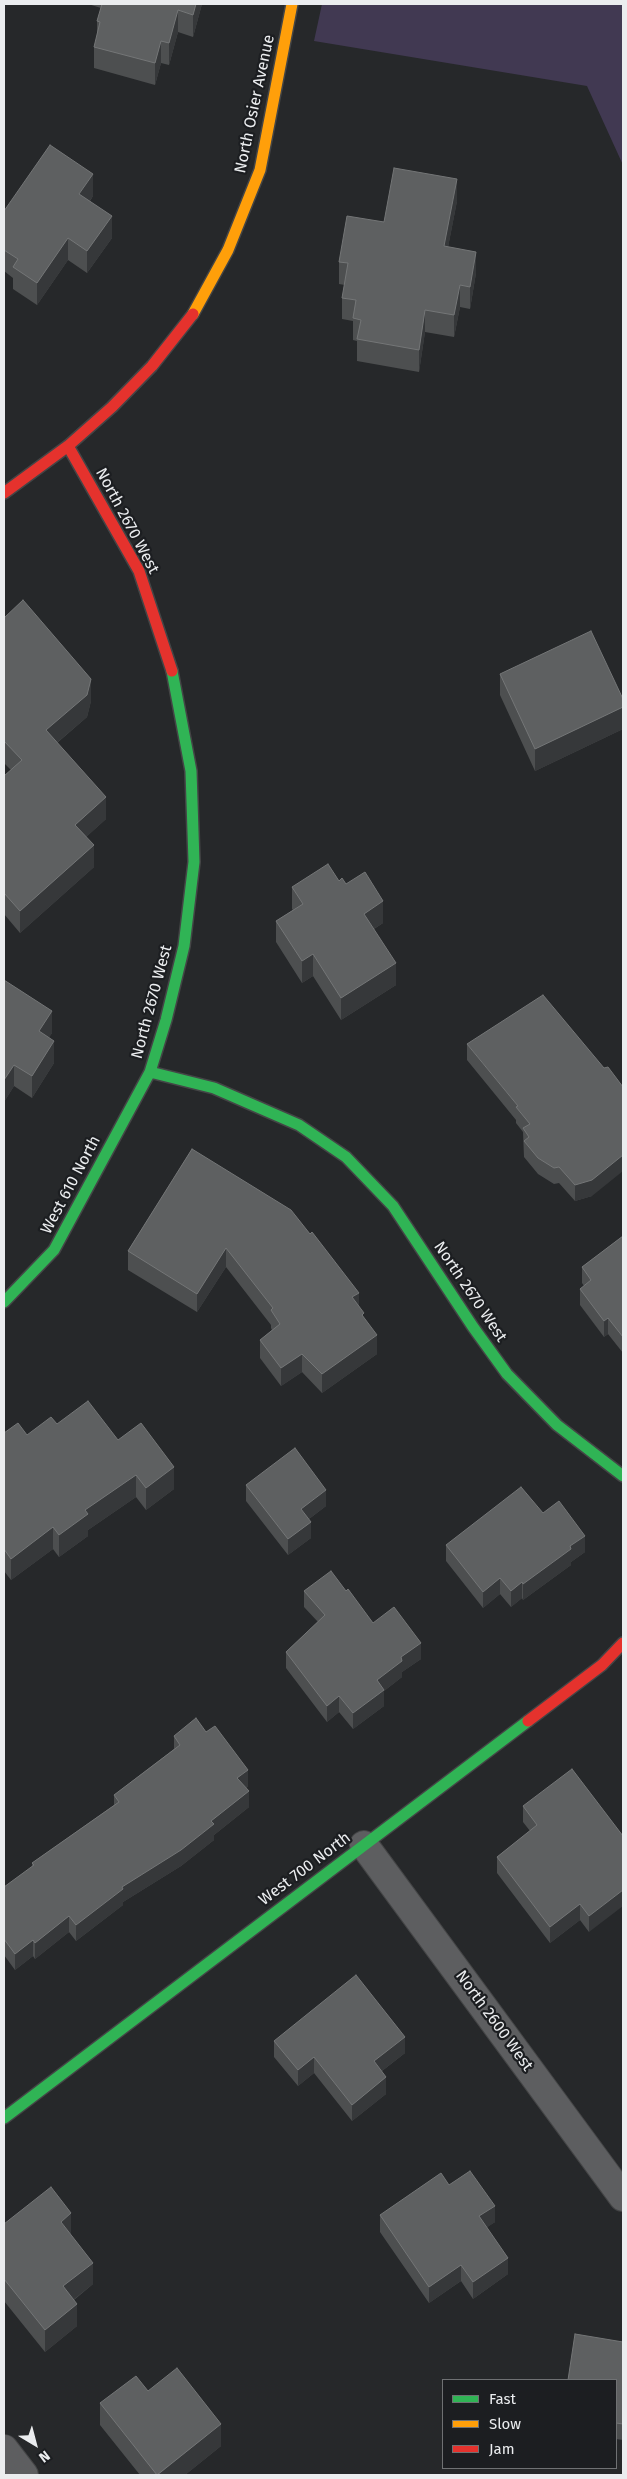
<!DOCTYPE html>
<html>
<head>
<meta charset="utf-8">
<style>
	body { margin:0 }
	#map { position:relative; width:627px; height:2479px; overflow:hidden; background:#26282a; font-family:"Fira Sans",sans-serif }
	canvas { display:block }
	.frame { position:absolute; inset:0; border:5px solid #ebedef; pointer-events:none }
	.legend { position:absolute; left:442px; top:2379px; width:175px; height:90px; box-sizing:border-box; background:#1c1e21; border:1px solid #6f7173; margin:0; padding:6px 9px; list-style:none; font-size:15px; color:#ebedef }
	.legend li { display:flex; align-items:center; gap:10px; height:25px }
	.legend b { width:25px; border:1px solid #6f7173 }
	.north { position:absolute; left:10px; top:2419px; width:50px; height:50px; -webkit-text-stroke:4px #1c1e21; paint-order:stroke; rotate:143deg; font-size:14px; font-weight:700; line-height:20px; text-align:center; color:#ebedef }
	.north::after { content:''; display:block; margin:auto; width:18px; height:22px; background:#ebedef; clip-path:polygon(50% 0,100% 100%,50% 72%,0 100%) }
</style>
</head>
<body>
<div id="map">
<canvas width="627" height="2479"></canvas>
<div class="frame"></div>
<ul class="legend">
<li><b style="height:6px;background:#30b455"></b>Fast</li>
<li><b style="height:6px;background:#ff9f0a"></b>Slow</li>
<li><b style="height:6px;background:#e5322d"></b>Jam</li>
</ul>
<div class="north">N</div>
</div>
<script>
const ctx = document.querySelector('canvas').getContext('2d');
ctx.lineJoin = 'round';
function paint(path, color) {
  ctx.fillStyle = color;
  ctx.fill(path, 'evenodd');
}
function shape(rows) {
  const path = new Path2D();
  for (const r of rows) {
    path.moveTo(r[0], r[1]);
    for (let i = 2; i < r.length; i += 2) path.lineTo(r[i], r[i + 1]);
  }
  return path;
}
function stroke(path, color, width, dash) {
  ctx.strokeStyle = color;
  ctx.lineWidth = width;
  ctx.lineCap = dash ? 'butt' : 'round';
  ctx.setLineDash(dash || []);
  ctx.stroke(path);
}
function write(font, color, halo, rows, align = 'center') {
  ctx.font = font + ' "Fira Sans",sans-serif';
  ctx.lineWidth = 4.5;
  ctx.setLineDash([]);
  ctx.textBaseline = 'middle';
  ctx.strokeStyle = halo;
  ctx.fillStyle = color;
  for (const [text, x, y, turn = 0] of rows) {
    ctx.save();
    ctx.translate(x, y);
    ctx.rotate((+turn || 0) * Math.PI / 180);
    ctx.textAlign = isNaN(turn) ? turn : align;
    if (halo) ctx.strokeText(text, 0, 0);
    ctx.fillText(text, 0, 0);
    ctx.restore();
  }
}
paint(shape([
	[322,4,623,4,623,165,587,86,314,41]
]), '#413952');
const street = shape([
	[364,1845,623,2197],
	[4,2449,24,2475]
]);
const fast = shape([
	[150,1072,214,1088,299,1125,346,1157,393,1206,473,1327,507,1374,557,1425,623,1476],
	[4,1302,54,1250,150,1072,166,1020,184,946,194,862,191,771,172,671],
	[4,2118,528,1721]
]);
const slow = shape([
	[193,314,228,250,260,170,292,4]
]);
const jam = shape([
	[68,446,139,571,172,671],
	[4,493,68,446,112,407,152,366,193,314],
	[528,1721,602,1665,623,1643]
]);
stroke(street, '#444546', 30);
stroke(fast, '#444546', 14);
stroke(slow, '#444546', 14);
stroke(jam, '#444546', 14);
stroke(street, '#5d5e60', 28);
stroke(fast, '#30b455', 11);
stroke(slow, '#ff9f0a', 11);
stroke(jam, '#e5322d', 11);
paint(shape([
	[88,4,202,4,193,37,178,32,169,65,161,63,155,85,94,68,94,47,97,36,97,21,101,8],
	[93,196,90,201,112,238,87,273,68,260,37,305,13,289,13,278,4,271,4,211],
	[457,201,448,247,476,273,470,309,460,307,454,337,425,332,419,372,357,361,357,341,353,340,353,321,342,319,342,298,345,285,339,284,339,262,384,222],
	[4,618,91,701,87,717,57,743,106,819,86,837,94,867,20,933,4,914,4,776,11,770,4,763],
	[500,674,623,699,623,729,535,771,500,695],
	[339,881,346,884,383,923,374,929,396,985,341,1020,313,976,302,983,276,942,276,921,293,910,292,909,292,887],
	[4,980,52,1033,49,1037,54,1063,32,1098,14,1086,4,1102],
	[467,1044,592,1196,575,1201,559,1183,554,1184,538,1174,524,1157,523,1132,516,1123,516,1120,467,1060],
	[192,1149,359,1306,377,1354,322,1393,302,1372,281,1386,260,1358,260,1340,272,1330,271,1328,271,1325,226,1267,197,1312,128,1270,128,1251],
	[623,1236,623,1353,608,1334,604,1337,580,1305,580,1289,584,1286,582,1283,582,1267],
	[57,1424,118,1440,174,1489,146,1510,136,1497,88,1530,88,1536,59,1557,53,1549,11,1580,4,1571,4,1433,27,1435],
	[246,1485,326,1506,309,1519,311,1538,288,1555,246,1501],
	[543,1513,585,1552,571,1562,571,1565,523,1600,522,1598,511,1607,500,1594,483,1608,446,1561,446,1545],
	[304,1591,346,1591,373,1623,421,1659,402,1672,402,1677,384,1691,384,1706,353,1729,339,1712,327,1722,286,1668,286,1652,318,1622,304,1607],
	[206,1732,248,1786,246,1788,249,1807,214,1835,214,1840,181,1866,123,1902,123,1905,76,1941,69,1932,35,1959,33,1956,15,1970,4,1955,4,1887,32,1867,32,1863,114,1805,114,1795,174,1749,174,1736],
	[523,1806,623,1836,589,1932,580,1920,550,1943,497,1873,497,1857,530,1831,523,1822],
	[274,2041,405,2053,382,2071,386,2094,352,2121,314,2073,298,2086,274,2057],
	[449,2185,495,2222,487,2227,508,2274,473,2299,461,2281,429,2303,380,2232,380,2215],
	[4,2224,71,2235,93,2284,74,2300,77,2326,45,2352,4,2301],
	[623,2342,623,2440,616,2439,616,2380],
	[148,2391,221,2446,185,2475,140,2475,100,2425,100,2403]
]), '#4d4f50');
paint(shape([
	[196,4,202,4,193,37,193,15],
	[178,10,178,32,169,65,169,43],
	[161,41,161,63,155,85,155,63],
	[93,174,93,196,79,216,79,194],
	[457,179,457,201,444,268,444,246],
	[112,216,112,238,87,273,87,251],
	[68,238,68,260,37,305,37,283],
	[476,252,476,273,470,309,470,287],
	[460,285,460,307,454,337,454,315],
	[425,310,425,332,419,372,419,350],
	[91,679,91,701,87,717,46,752,46,730],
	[623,707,623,729,535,771,535,749],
	[106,797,106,819,75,847,75,825],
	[94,845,94,867,20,933,20,911],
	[383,901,383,923,364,935,364,914],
	[313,954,313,976,302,983,302,961],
	[396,963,396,985,341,1020,341,998],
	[52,1011,52,1033,39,1053,39,1031],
	[54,1041,54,1063,32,1098,32,1076],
	[14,1065,14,1086,4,1102,4,1080],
	[623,1155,623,1171,592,1196,575,1201,575,1185],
	[226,1248,226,1267,197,1312,197,1294],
	[359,1293,359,1312,352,1297],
	[608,1318,608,1334,604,1337,604,1321],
	[377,1335,377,1354,322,1393,322,1374],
	[302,1354,302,1372,281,1386,281,1368],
	[174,1467,174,1489,146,1510,146,1488],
	[136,1475,136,1497,88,1530,88,1536,59,1557,59,1535,85,1510],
	[326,1490,326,1506,301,1525,301,1509],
	[311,1522,311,1538,288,1555,288,1539],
	[53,1527,53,1549,11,1580,11,1559],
	[585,1536,585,1552,571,1562,571,1565,523,1600,523,1584,570,1546],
	[500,1578,500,1594,483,1608,483,1592],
	[522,1582,522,1598,511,1607,511,1591],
	[421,1643,421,1659,402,1672,402,1677,384,1691,384,1706,353,1729,353,1713,377,1680,401,1657],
	[339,1696,339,1712,327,1722,327,1706],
	[248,1770,248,1786,237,1794,237,1778],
	[249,1791,249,1807,214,1835,214,1840,181,1866,123,1902,123,1905,76,1941,76,1925,122,1887,211,1821],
	[623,1890,623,1906,589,1932,589,1916],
	[580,1904,580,1920,550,1943,550,1927],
	[69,1916,69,1932,35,1959,35,1943],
	[33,1940,33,1956,15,1970,15,1954],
	[405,2037,405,2053,374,2077,374,2061],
	[314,2057,314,2073,298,2086,298,2070],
	[386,2077,386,2094,352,2121,352,2105],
	[495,2206,495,2222,479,2233,479,2216],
	[71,2213,71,2235,61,2222],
	[508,2258,508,2274,473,2299,473,2282],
	[93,2263,93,2284,63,2308,63,2286],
	[461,2265,461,2281,429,2303,429,2287],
	[77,2304,77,2326,45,2352,45,2330],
	[221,2424,221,2446,185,2475,158,2475]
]), '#36383a');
const building = shape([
	[102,4,196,4,193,15,178,10,169,43,161,41,155,63,94,47,100,22,97,21,102,4],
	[50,145,93,174,79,194,112,216,87,251,68,238,37,283,13,267,18,259,4,250,4,211,50,145],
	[394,168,457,179,444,246,476,252,470,287,460,285,454,315,425,310,419,350,357,339,361,320,353,318,356,300,342,298,348,263,339,262,347,216,384,222,394,168],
	[23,600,91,679,87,695,46,730,106,797,75,825,94,845,20,911,4,893,4,776,22,760,4,741,4,618,23,600],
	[591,631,623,699,623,707,535,749,500,674,591,631],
	[328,864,339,881,342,878,346,884,365,872,383,901,364,914,396,963,341,998,313,954,302,961,276,921,303,904,292,887,328,864],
	[4,980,52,1011,39,1031,54,1041,32,1076,14,1065,4,1080,4,980],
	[543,995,604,1068,608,1067,623,1087,623,1155,592,1180,575,1185,559,1167,554,1168,538,1158,524,1141,529,1137,523,1128,530,1124,516,1107,518,1106,467,1044,543,995],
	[192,1149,291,1210,310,1234,312,1232,359,1293,352,1297,364,1313,362,1315,377,1335,322,1374,302,1354,281,1368,260,1340,280,1324,271,1310,273,1308,226,1248,197,1294,128,1251,192,1149],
	[623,1236,623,1337,608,1318,604,1321,580,1289,591,1280,582,1267,623,1236],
	[88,1401,118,1440,141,1423,174,1467,146,1488,136,1475,85,1510,88,1514,59,1535,53,1527,11,1559,4,1549,4,1433,18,1423,27,1435,51,1417,57,1424,88,1401],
	[295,1448,326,1490,301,1509,311,1522,288,1539,246,1485,295,1448],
	[521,1487,543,1513,559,1501,585,1536,570,1546,571,1549,523,1584,522,1582,511,1591,500,1578,483,1592,446,1545,521,1487],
	[331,1571,346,1591,348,1589,373,1623,394,1607,421,1643,401,1657,402,1661,377,1680,384,1690,353,1713,339,1696,327,1706,286,1652,325,1615,304,1591,331,1571],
	[196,1718,206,1732,215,1726,248,1770,237,1778,249,1791,211,1821,214,1824,181,1850,122,1887,123,1889,76,1925,69,1916,35,1943,33,1940,15,1954,4,1939,4,1887,34,1865,32,1863,119,1802,114,1795,180,1745,174,1736,196,1718],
	[572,1769,623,1836,623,1890,589,1916,580,1904,550,1927,497,1857,537,1825,523,1806,572,1769],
	[356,1975,405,2037,374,2061,386,2077,352,2105,314,2057,298,2070,274,2041,356,1975],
	[470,2171,495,2206,479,2216,508,2258,473,2282,461,2265,429,2287,380,2215,441,2173,449,2185,470,2171],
	[51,2187,71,2213,61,2222,93,2263,63,2286,77,2304,45,2330,4,2279,4,2224,51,2187],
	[575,2334,623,2342,623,2424,616,2423,616,2380,568,2380,575,2334],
	[177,2368,221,2424,157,2475,100,2403,136,2376,148,2391,177,2368]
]);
paint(building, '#5e6061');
stroke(building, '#747677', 1);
write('16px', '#ebedef', '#1c1e21', [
	["North Osier Avenue",255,104,-78],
	["North 2670 West",127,521,62],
	["North 2670 West",152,1002,-75],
	["West 610 North",71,1185,-62],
	["North 2670 West",470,1292,56],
	["West 700 North",305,1869,-37],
	["North 2600 West",494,2021,54]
]);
</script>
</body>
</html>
